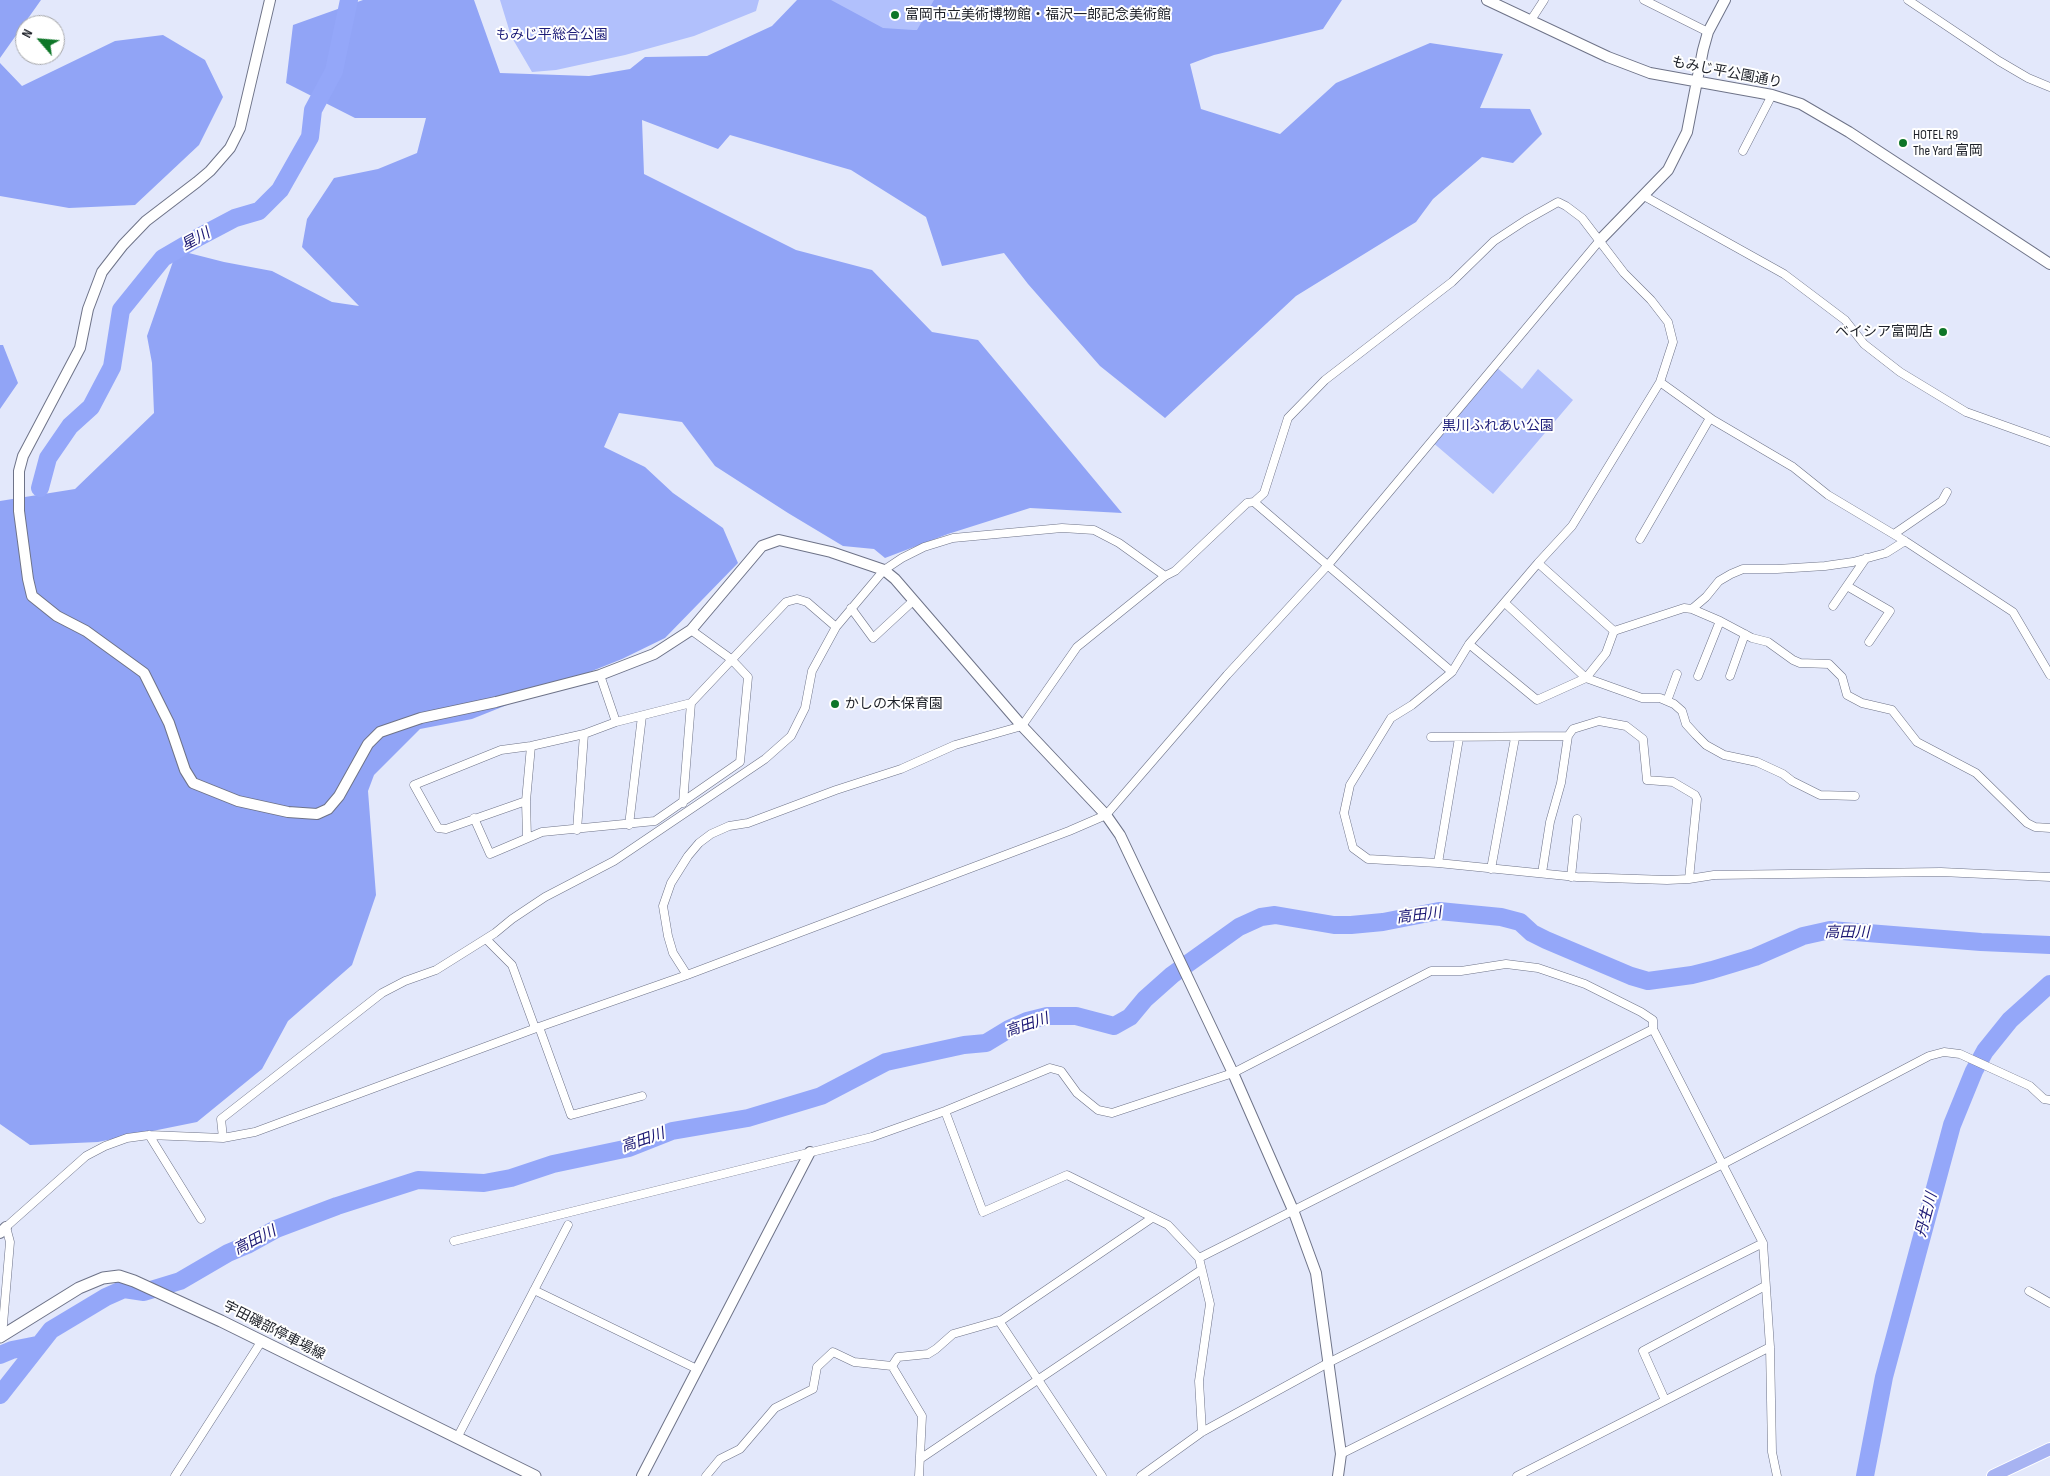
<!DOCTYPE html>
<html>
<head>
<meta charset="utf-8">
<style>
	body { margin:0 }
	#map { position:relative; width:2050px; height:1476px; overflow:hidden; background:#e3e8fb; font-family:"Sofia Sans Condensed",sans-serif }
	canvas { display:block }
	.north { position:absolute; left:15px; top:15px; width:50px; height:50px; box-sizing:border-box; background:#fff; border:1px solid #a5a6a9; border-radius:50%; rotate:297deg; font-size:14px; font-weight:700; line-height:20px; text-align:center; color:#1d2028 }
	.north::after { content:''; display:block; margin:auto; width:18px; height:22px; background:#0e7628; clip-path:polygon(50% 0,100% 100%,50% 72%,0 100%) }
</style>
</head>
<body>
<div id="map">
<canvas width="2050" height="1476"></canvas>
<div class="north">N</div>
</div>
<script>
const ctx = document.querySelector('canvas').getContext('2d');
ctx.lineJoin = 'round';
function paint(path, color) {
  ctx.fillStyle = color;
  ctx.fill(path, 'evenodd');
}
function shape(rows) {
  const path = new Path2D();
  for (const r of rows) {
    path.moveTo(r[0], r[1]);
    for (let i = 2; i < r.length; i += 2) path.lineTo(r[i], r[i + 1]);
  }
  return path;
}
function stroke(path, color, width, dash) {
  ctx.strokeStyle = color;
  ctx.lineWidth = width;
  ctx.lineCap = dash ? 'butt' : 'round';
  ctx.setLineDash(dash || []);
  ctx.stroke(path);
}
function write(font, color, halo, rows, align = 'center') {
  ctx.font = font + ' "Sofia Sans Condensed","Noto Sans JP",sans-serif';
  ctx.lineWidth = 4;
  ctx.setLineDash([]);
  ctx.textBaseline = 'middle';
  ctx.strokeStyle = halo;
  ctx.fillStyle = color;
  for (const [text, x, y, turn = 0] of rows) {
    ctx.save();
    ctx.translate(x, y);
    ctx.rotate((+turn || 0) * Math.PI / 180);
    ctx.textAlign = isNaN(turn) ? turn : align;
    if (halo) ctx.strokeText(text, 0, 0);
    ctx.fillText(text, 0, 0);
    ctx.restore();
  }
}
paint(shape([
	[500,0,759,0,756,11,694,36,625,55,556,70,532,72,511,36],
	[818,0,944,0,926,34,891,39],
	[1495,366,1522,389,1538,369,1573,400,1493,494,1431,441]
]), '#b1c0fc');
paint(shape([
	[0,0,41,0,0,58],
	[363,0,474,0,500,73,589,76,630,69,645,57,707,56,772,26,797,0,831,0,883,28,913,30,917,30,934,0,1342,0,1323,29,1214,55,1190,64,1201,109,1280,134,1336,83,1430,43,1503,54,1480,108,1530,109,1542,134,1513,163,1482,157,1433,199,1416,222,1296,296,1165,418,1100,366,1028,284,1004,253,942,266,926,217,851,170,730,135,718,149,642,120,644,174,796,250,872,270,932,332,978,340,1122,513,1030,508,948,534,885,558,874,549,843,546,788,513,715,466,682,422,619,413,604,447,645,467,673,493,723,528,738,563,665,638,622,659,472,719,420,729,374,775,368,791,376,895,352,965,288,1021,262,1069,197,1122,98,1142,30,1145,0,1124,0,501,75,489,154,413,152,363,147,336,177,250,224,262,272,271,332,302,359,306,302,247,307,219,334,178,378,169,417,153,426,118,355,118,286,83,293,25],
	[163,35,205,60,223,97,199,145,135,205,69,208,0,196,0,63,22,86,115,41],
	[0,345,3,345,18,383,0,409]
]), '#91a4f6');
stroke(shape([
	[40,488,48,458,70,426,91,407,112,367,121,310,163,258,199,237,235,218,259,211,280,190,310,137,313,110,334,71,349,0],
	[0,1355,12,1350,37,1345],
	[0,1395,51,1330,106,1297,124,1289,144,1292,180,1281,228,1253,247,1245,276,1229,337,1206,418,1180,484,1183,511,1178,553,1164,629,1148,672,1131,748,1118,821,1096,886,1062,964,1045,986,1043,1009,1029,1027,1021,1047,1016,1076,1016,1114,1026,1130,1017,1145,999,1172,975,1239,927,1261,917,1275,915,1334,925,1351,925,1383,922,1439,911,1501,917,1520,922,1532,933,1546,940,1631,976,1648,981,1692,975,1712,970,1755,957,1803,936,1830,930,1981,942,2050,945],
	[1865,1476,1884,1377,1952,1125,1974,1071,1985,1051,2010,1020,2050,984]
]), '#94a7f9', 18);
const minor = shape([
	[1644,0,1708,32],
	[1908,0,1999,61,2028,78,2050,87],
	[1531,20,1544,0],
	[1743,151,1772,95],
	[1644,196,1784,274,1845,320,1864,344,1900,372,1966,412,2050,442],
	[1660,382,1713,420,1793,467,1828,495,1905,541,2013,612,2050,675],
	[1894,534,1942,501,1947,492],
	[1640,539,1710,418],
	[1538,563,1614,631],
	[1847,586,1890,611,1869,642],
	[1505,603,1586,678,1642,698,1660,698,1674,704,1682,711,1686,724,1696,735,1706,745,1724,755,1757,762,1783,774,1792,781,1820,795,1855,796],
	[1833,606,1866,558],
	[851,608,873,638,913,601],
	[1692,609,1706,597,1719,581,1731,574,1743,569,1777,569,1825,566,1853,562,1886,553,1905,541],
	[1469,644,1537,700,1586,678,1606,653,1614,631,1684,608,1692,609,1720,621,1752,638,1768,642,1793,660,1800,663,1829,664,1842,677,1847,695,1862,703,1892,710,1917,742,1976,773,2027,823,2035,827,2050,828],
	[1452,672,1412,705,1391,718,1350,785,1344,813,1353,848,1368,859,1438,863,1577,877,1667,880,1689,879,1714,875,1941,872,2050,877],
	[600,675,616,722],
	[1698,676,1720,621],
	[1730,676,1745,634],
	[1667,701,1677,674],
	[1431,737,1568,736],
	[531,746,526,801,446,829,438,828,414,785,501,750,531,746,584,734,616,722,691,703,786,602,797,599,807,602,836,627],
	[526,801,527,838],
	[683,803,691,703],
	[474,818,490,854,542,832,655,821,740,762,748,677,731,659,691,630],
	[629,825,642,716],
	[577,830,584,734],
	[1438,863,1459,738],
	[1491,869,1515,738],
	[1542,873,1550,822,1561,783,1568,736,1573,729,1599,721,1626,726,1643,739,1647,780,1673,782,1695,795,1697,799,1689,879],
	[1571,877,1577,819],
	[486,939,512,965,535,1028],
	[687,975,673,953,668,936,663,906,671,883,688,856,699,843,711,834,729,826,748,823,836,790,901,769,955,745,1022,726,1077,647,1165,576,1175,571,1247,503,1254,502,1264,493,1288,418,1325,380,1452,282,1494,241,1526,220,1558,202,1566,206,1582,218,1624,273,1651,300,1668,322,1673,342,1660,382,1572,526,1538,563,1469,644,1452,672,1254,502],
	[539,1027,571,1115,642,1096],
	[945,1111,983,1212,1067,1175,1168,1225,1199,1258,1210,1304,1199,1381,1202,1432],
	[149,1135,201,1219],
	[223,1138,221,1119,382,993,405,981,436,970,495,933,512,919,545,897,614,861,765,759,791,736,805,708,812,671,836,627,884,570,902,558,924,547,953,538,1062,528,1094,530,1119,543,1165,576],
	[454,1241,872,1137,945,1111,1050,1068,1061,1071,1077,1093,1098,1110,1112,1113,1233,1073,1431,971,1461,971,1506,964,1538,968,1585,984,1641,1012,1653,1020,1653,1029,1763,1243,1770,1347,1772,1452,1777,1476],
	[1199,1258,1653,1029],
	[534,1290,697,1369],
	[2029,1291,2050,1303],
	[999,1321,1102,1476],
	[2,1336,10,1242,6,1227,86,1156,105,1146,127,1138,149,1135,223,1138,255,1132,539,1027,687,975,1069,831,1106,815,1227,675,1328,565,1600,240],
	[1665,1400,1643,1351,1765,1286],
	[457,1438,568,1225],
	[1341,1454,1763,1243],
	[920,1459,1201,1270],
	[175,1476,261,1342],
	[706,1476,720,1459,740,1449,775,1408,813,1389,817,1367,833,1352,854,1362,892,1366],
	[919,1476,922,1416,892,1366,898,1357,928,1354,936,1349,953,1334,1002,1320,1152,1218],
	[1141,1476,1202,1432,1328,1363,1723,1164,1929,1056,1944,1052,1960,1054,2030,1086,2044,1099,2050,1100],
	[1517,1476,1770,1347]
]);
const tertiary = shape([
	[270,0,240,128,230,148,210,171,197,182,146,221,123,245,102,272,88,309,80,348,23,456,19,471,19,511,28,579,32,596,57,616,86,631,144,673,169,723,185,770,193,783,238,801,288,812,317,814,328,809,339,796,368,744,380,732,421,718,496,702,600,675,654,654,691,630,762,546,779,540,831,552,884,570,895,579,1022,726,1106,815,1120,835,1233,1073,1293,1210,1316,1273,1341,1454,1338,1476],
	[1487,0,1608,57,1650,73,1772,95,1801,104,1849,132,2050,264],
	[1600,240,1668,170,1687,132,1703,50,1708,32,1725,0],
	[0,1233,6,1227],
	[642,1476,810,1152]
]);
const secondary = shape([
	[0,1337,79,1288,103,1278,119,1276,134,1281,221,1321,535,1476]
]);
const primary = shape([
	[1993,1476,2050,1449]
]);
stroke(minor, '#6e7388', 9);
stroke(tertiary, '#6e7388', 12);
stroke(secondary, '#6e7388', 13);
stroke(primary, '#fff', 14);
stroke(minor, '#fff', 8);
stroke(tertiary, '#fff', 10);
stroke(secondary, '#fff', 11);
stroke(primary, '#a7b3f2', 12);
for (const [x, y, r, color] of [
	[895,15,5,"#0e7628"],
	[1903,143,5,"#0e7628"],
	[1943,332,5,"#0e7628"],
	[835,704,5,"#0e7628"]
]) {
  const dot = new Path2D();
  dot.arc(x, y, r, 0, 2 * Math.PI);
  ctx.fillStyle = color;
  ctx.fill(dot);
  stroke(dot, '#fff', 2);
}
write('14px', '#1d2028', '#fff', [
	["富岡市立美術博物館・福沢一郎記念美術館",905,15],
	["HOTEL R9",1913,135],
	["The Yard 富岡",1913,151],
	["ベイシア富岡店",1933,332,"right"],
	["かしの木保育園",845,704]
], 'left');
write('14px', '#1d1d79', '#fff', [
	["もみじ平総合公園",552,35],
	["黒川ふれあい公園",1498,426]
]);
write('14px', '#1d2028', '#fff', [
	["もみじ平公園通り",1727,73,11],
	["宇田磯部停車場線",274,1331,27]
]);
write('italic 15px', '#191572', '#fff', [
	["星川",196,240,-29],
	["高田川",1419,916,-7],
	["高田川",1847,933],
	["高田川",1027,1026,-19],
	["高田川",643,1141,-19],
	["丹生川",1927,1215,-75],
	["高田川",255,1241,-27]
]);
</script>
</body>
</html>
